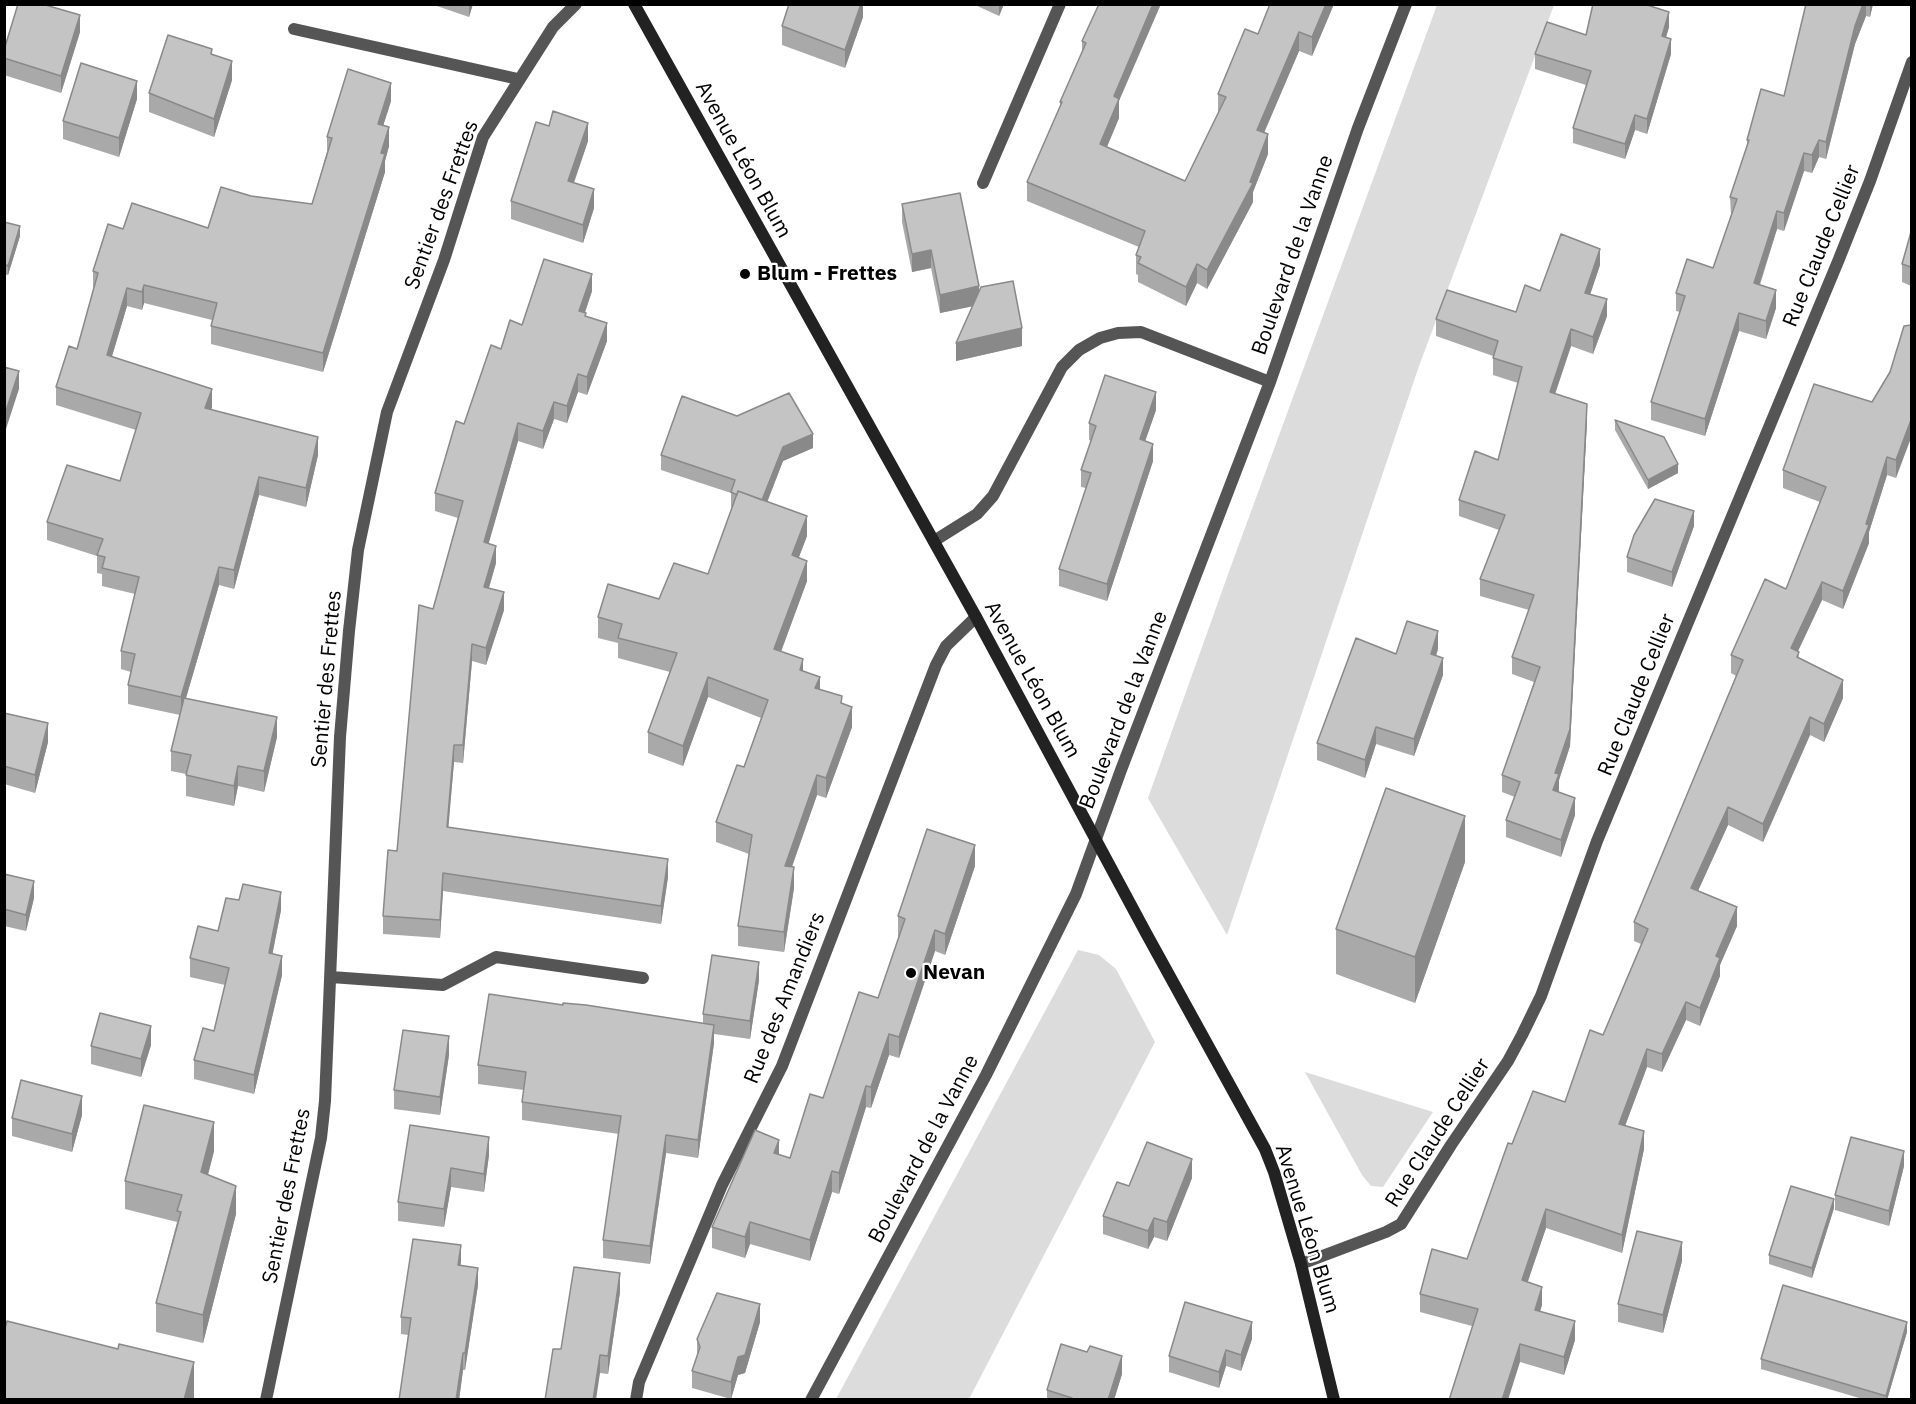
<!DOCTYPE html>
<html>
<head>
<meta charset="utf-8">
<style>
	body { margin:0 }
	#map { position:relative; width:1916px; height:1404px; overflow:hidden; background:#fff; font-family:"IBM Plex Sans",sans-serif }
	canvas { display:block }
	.frame { position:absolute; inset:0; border:6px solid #000; pointer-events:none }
</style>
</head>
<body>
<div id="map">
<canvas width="1916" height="1404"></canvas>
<div class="frame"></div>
</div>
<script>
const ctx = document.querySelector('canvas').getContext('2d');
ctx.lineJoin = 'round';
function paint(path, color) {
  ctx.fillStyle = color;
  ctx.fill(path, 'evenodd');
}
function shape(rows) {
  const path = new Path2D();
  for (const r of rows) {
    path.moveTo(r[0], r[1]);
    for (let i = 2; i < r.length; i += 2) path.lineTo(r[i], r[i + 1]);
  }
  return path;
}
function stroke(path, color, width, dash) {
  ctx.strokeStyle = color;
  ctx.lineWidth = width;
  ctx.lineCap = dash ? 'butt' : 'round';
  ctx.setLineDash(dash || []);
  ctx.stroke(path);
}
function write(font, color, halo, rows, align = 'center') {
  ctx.font = font + ' "IBM Plex Sans",sans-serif';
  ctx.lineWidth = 4.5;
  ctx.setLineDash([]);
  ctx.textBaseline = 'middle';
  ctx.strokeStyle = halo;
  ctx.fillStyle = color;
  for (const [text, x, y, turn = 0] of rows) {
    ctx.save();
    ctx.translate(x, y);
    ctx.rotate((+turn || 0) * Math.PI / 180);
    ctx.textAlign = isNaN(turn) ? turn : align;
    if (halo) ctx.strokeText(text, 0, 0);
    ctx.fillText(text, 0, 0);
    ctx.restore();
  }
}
paint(shape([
	[1437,5,1554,5,1419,366,1227,935,1148,798,1231,566],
	[1078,950,1099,955,1116,969,1155,1042,969,1399,836,1399],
	[1305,1072,1433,1112,1383,1187,1371,1186,1362,1175]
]), '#dcdcdc');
stroke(shape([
	[294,29,518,79],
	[983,183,1060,4],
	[934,541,977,514,993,496,1062,367,1079,350,1100,338,1118,333,1141,332,1270,382],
	[331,977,443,985,496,957,643,978],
	[1301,1264,1386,1232,1401,1224,1451,1145,1508,1061,1522,1035,1541,996,1597,841,1839,259,1870,181,1912,62],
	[266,1400,321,1138,325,1101,340,737,349,631,358,550,387,412,444,260,483,137,553,27,576,4],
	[636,1400,639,1382,722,1185,782,1066,936,665,946,646,976,617],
	[811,1400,986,1075,1076,894,1121,770,1270,382,1358,128,1406,4]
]), '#555', 12);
stroke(shape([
	[634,4,976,617,1146,933,1265,1149,1274,1172,1301,1264,1334,1400]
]), '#222', 12);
paint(shape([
	[431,4,473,4,469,17],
	[863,4,863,17,845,68,782,45,782,26],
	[973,4,1004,4,999,16],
	[1099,4,1119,101,1119,118,1107,147,1185,181,1218,113,1218,94,1258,34,1334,4,1312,56,1299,51,1264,133,1268,154,1253,192,1253,202,1207,289,1197,283,1186,306,1138,282,1138,275,1136,274,1136,255,1139,247,1027,201,1027,182,1060,107,1060,102,1082,52,1082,41],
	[1593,4,1648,4,1647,6,1669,27,1666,37,1671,54,1647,134,1635,130,1625,159,1573,143,1573,128,1586,85,1535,69,1535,54,1586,35],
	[1806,4,1873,4,1870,17,1866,16,1855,44,1826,159,1819,157,1812,173,1804,171,1784,231,1777,229,1760,285,1776,308,1766,339,1739,331,1705,436,1651,420,1651,402,1680,312,1676,311,1676,293,1713,268,1731,215,1730,197,1747,146,1747,140,1784,96],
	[80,32,61,93,4,75,4,50],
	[212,55,232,80,214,137,149,112,149,93],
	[137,99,119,157,63,139,63,121],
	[391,101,383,126,389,146,385,161,385,172,323,372,211,344,211,326,212,320,144,303,142,310,127,306,112,356,212,407,211,410,318,455,306,507,259,495,234,589,219,585,186,698,277,737,264,792,238,786,234,806,186,796,186,774,171,771,171,751,180,715,128,704,128,685,131,672,121,669,121,651,135,594,102,586,102,574,97,573,97,556,47,540,47,522,120,481,136,430,56,405,56,387,77,349,93,290,93,271,123,229,208,228,251,196,312,204,327,152,327,137],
	[588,141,574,183,594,208,583,243,511,219,511,201],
	[902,204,979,291,1022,346,956,361,972,306,940,313,931,268,912,272,902,222],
	[4,222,20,236,8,275,4,274],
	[1911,232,1911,286,1902,282,1902,264],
	[1600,265,1590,294,1607,316,1593,354,1571,346,1555,394,1587,421,1570,746,1559,780,1558,792,1575,815,1561,857,1506,837,1506,820,1515,797,1502,792,1502,775,1534,682,1512,674,1512,657,1529,610,1480,596,1480,579,1499,530,1459,516,1459,500,1498,460,1518,383,1493,375,1493,356,1436,336,1436,319,1516,312,1540,291],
	[592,291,585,313,586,316,607,341,587,395,578,392,567,423,554,419,543,449,518,441,488,544,496,563,489,588,504,610,486,665,472,661,463,763,454,762,448,827,668,877,661,924,443,891,440,938,383,934,383,916,397,851,433,609,458,518,435,511,435,493,464,424,501,349,522,325],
	[1904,326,1896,478,1887,475,1869,532,1869,543,1843,609,1822,600,1798,651,1799,659,1843,698,1824,742,1810,735,1763,842,1728,825,1698,891,1737,926,1720,965,1720,976,1700,1026,1686,1020,1662,1072,1647,1067,1625,1126,1644,1149,1622,1253,1546,1228,1527,1282,1542,1305,1540,1311,1575,1340,1564,1375,1520,1362,1472,1326,1420,1312,1420,1294,1467,1259,1512,1144,1565,1102,1603,1035,1641,944,1634,941,1634,922,1736,676,1731,673,1731,655,1786,589,1820,502,1783,488,1783,470,1872,402,1890,372],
	[1156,410,1145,441,1153,461,1107,601,1059,586,1059,569,1086,488,1081,487,1081,470,1091,441,1089,440,1089,423],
	[1615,420,1678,473,1648,489,1615,430],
	[813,448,783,461,767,502,807,536,799,557,807,581,781,652,803,671,820,690,842,703,852,727,826,798,817,795,792,867,794,888,784,952,738,946,738,926,749,854,716,842,716,822,744,767,761,718,708,697,683,766,648,753,648,732,670,672,618,658,618,643,598,638,598,617,659,599,708,574,733,507,731,507,731,493,661,470,661,455],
	[1694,526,1672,587,1627,572,1627,557],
	[1438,649,1436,656,1443,675,1414,756,1376,744,1365,778,1317,760,1317,743],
	[4,713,48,742,35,793,4,784],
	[1465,862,1415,1003,1336,974,1336,929],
	[975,866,945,955,935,951,899,1058,889,1055,871,1108,866,1107,839,1194,832,1192,810,1261,750,1244,745,1258,712,1248,712,1227,779,1155,790,1158,878,998,899,937,898,937,898,916],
	[4,874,34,898,26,931,4,926],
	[281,910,272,954,282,975,254,1094,194,1079,194,1060,214,1031,225,985,190,977,190,958,218,931],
	[759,980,750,1039,714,1034,714,1043,698,1158,666,1153,650,1264,603,1258,603,1240,619,1134,522,1120,522,1102,524,1090,478,1084,478,1065,563,1005,703,1023,703,1014],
	[151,1045,141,1077,91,1064,91,1046],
	[449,1055,440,1115,394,1109,394,1090],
	[82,1115,72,1152,12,1136,12,1118],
	[489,1137,489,1155,484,1192,451,1187,444,1227,398,1221,398,1202],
	[214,1151,208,1175,236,1214,203,1343,156,1332,156,1303,177,1222,125,1209,125,1181],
	[1904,1166,1889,1226,1835,1210,1835,1195],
	[1192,1178,1167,1241,1154,1237,1148,1249,1103,1234,1103,1216,1129,1186],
	[1834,1208,1812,1278,1769,1264,1769,1255],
	[1682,1261,1663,1333,1618,1322,1618,1304],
	[461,1262,460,1265,478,1285,465,1370,463,1370,459,1400,399,1400,408,1335,401,1334,401,1317],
	[620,1292,608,1374,600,1373,561,1349],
	[760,1322,745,1373,738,1375,731,1399,692,1388,692,1371,697,1357,697,1339],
	[1907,1332,1887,1400,1866,1400,1761,1369,1761,1359],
	[1252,1339,1241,1371,1226,1366,1219,1388,1169,1372,1169,1356],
	[1122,1374,1114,1400,1047,1400,1047,1390]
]), '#a9a9a9');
paint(shape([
	[469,4,473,4,469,17],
	[861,4,863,4,863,17,845,68,845,50],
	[999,4,1004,4,999,16],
	[1153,4,1161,4,1119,101,1119,118,1100,163,1100,144,1114,96],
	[1326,4,1334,4,1312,56,1312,37],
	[1863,4,1866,4,1866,16,1855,44,1826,159,1826,142,1855,26],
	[1870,4,1873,4,1870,17],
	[1669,12,1669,27,1662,51,1662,36],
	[80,15,80,32,61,93,61,76],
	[1299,32,1299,51,1257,149,1257,130],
	[1671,39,1671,54,1647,134,1647,119],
	[232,61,232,80,214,137,214,119],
	[137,81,137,99,119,157,119,138],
	[391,83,391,101,378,142,378,124],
	[1635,115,1635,130,1625,159,1625,144],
	[588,123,588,141,568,199,568,181],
	[389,127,389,146,385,161,385,172,323,372,323,353],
	[1268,134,1268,154,1253,192,1253,202,1207,289,1207,270,1250,182],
	[1819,140,1819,157,1812,173,1812,155],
	[1804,153,1804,171,1784,231,1784,213],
	[594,189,594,208,583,243,583,225],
	[1777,211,1777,229,1754,301,1754,283],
	[20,226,20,236,8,275,8,266],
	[1600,249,1600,265,1585,310,1585,293],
	[931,250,931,268,912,272,912,254],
	[1197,264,1197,283,1186,306,1186,287],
	[592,274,592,291,579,329,579,311],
	[144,285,144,303,142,310,142,292],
	[979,286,979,305,940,313,940,295],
	[127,288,127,306,107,373,107,355],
	[1776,290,1776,308,1766,339,1766,321],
	[1607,299,1607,316,1593,354,1593,337],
	[1739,313,1739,331,1705,436,1705,419],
	[607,323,607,341,587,395,587,377],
	[1022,328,1022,346,956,361,956,343],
	[1571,329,1571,346,1550,409,1550,392],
	[19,371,19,389,4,435,4,417],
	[578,374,578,392,567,423,567,406],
	[212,389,212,407,205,426,205,408],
	[1156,392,1156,410,1140,456,1140,439],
	[554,402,554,419,543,449,543,431],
	[1587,404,1587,421,1570,746,1559,780,1559,791,1553,807,1553,790,1555,773],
	[1911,420,1911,438,1896,478,1896,460],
	[518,423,518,441,484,560,484,542],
	[813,434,813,448,783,461,761,518,761,504,783,447],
	[318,437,318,455,306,507,306,488],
	[1153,444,1153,461,1107,601,1107,584],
	[1887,457,1887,475,1869,532,1869,543,1843,609,1843,591,1866,524],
	[1678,464,1678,473,1648,489,1648,480],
	[259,477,259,495,234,589,234,570],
	[1694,511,1694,526,1672,587,1672,572],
	[807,516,807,536,792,575,792,555],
	[496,546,496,563,484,604,484,587],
	[807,561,807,581,774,670,774,649],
	[219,567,219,585,181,715,181,697],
	[1822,582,1822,600,1791,666,1791,648],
	[504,592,504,610,486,665,486,648],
	[1438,631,1438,649,1431,671,1431,654],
	[472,644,472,661,463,763,463,745],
	[1443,658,1443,675,1414,756,1414,739],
	[803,659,803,680,800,670],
	[708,677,708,697,683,766,683,746],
	[820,677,820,697,815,688],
	[1843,680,1843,698,1824,742,1824,724],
	[852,707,852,727,826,798,826,778],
	[277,717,277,737,264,792,264,771],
	[1810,717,1810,735,1763,842,1763,824],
	[48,723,48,742,35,793,35,775],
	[1376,727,1376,744,1365,778,1365,760],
	[454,745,454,762,447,844,447,827],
	[238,766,238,786,234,806,234,786],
	[817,775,817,795,785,886,785,866],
	[1575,798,1575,815,1561,857,1561,840],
	[1728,807,1728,825,1691,906,1691,888],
	[1465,816,1465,862,1415,1003,1415,957],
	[975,845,975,866,945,955,945,934],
	[668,859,668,877,661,924,661,906],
	[794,867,794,888,784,952,784,932],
	[443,873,443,891,440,938,440,920],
	[34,881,34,898,26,931,26,915],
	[281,892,281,910,269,972,269,953],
	[1737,907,1737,926,1720,965,1720,976,1700,1026,1700,1008,1716,956],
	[935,930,935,951,899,1058,899,1037],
	[282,956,282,975,254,1094,254,1075],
	[759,962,759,980,750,1039,750,1021],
	[1686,1002,1686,1020,1662,1072,1662,1054],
	[714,1025,714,1043,698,1158,698,1140],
	[151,1026,151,1045,141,1077,141,1059],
	[889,1034,889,1055,871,1108,871,1087],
	[449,1036,449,1055,440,1115,440,1097],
	[1647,1049,1647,1067,1619,1142,1619,1124],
	[866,1086,866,1107,839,1194,839,1173],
	[82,1096,82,1115,72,1152,72,1134],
	[214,1122,214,1151,201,1201,201,1172],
	[1644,1131,1644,1149,1622,1253,1622,1235],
	[666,1135,666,1153,650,1264,650,1246],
	[489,1137,489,1155,484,1192,484,1174],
	[779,1140,779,1161,774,1153],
	[1904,1151,1904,1166,1889,1226,1889,1211],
	[1192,1159,1192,1178,1167,1241,1167,1222],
	[451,1168,451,1187,444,1227,444,1209],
	[832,1171,832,1192,810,1261,810,1240],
	[236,1186,236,1214,203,1343,203,1315],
	[1834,1199,1834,1208,1812,1278,1812,1268],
	[1546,1209,1546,1228,1522,1299,1522,1280],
	[1154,1218,1154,1237,1148,1249,1148,1231],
	[750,1222,750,1244,745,1258,745,1237],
	[1682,1242,1682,1261,1663,1333,1663,1315],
	[461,1245,461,1262,458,1282,458,1265],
	[478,1268,478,1285,465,1370,465,1353],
	[620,1273,620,1292,608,1374,608,1356],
	[1542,1287,1542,1305,1535,1328,1535,1310],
	[760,1304,760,1322,745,1373,738,1375,731,1399,731,1382,738,1357],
	[1575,1321,1575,1340,1564,1375,1564,1357],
	[1252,1322,1252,1339,1241,1371,1241,1355],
	[1907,1322,1907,1332,1887,1400,1886,1400,1886,1396],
	[1520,1344,1520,1362,1508,1400,1502,1400],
	[1226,1350,1226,1366,1219,1388,1219,1372],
	[463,1353,463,1370,459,1400,456,1400],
	[600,1355,600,1373,596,1400,593,1400],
	[1122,1356,1122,1374,1114,1400,1108,1400],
	[194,1362,194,1400,184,1400]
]), '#898989');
const building = shape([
	[18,4,42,4,80,15,61,76,4,58,4,50,18,4],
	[789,4,861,4,845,50,782,26,789,4],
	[1099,4,1153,4,1114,96,1119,99,1100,144,1185,181,1226,97,1218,94,1245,29,1258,34,1270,4,1326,4,1312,37,1299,32,1257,130,1268,134,1250,182,1253,183,1207,270,1197,264,1186,287,1138,263,1141,257,1136,255,1145,231,1027,182,1062,102,1060,102,1086,43,1082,41,1099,4],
	[1593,4,1644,4,1669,12,1662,36,1671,39,1647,119,1635,115,1625,144,1573,128,1591,71,1535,54,1547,22,1586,35,1593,4],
	[1806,4,1863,4,1855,26,1826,142,1819,140,1812,155,1804,153,1784,213,1777,211,1754,283,1776,290,1766,321,1739,313,1705,419,1651,402,1685,296,1676,293,1687,259,1713,268,1737,199,1730,197,1749,140,1747,140,1761,89,1784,96,1806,4],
	[168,35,212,49,211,54,232,61,214,119,149,93,168,35],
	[81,63,137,81,119,138,63,121,81,63],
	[348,69,391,83,378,124,389,127,381,153,385,154,323,353,211,326,217,303,144,285,142,292,127,288,107,355,212,389,205,408,318,437,306,488,259,477,234,570,219,567,181,697,128,685,135,654,121,651,139,577,102,568,105,557,97,555,103,539,47,522,67,465,120,481,141,413,56,387,69,346,77,349,98,273,93,271,108,224,123,229,132,203,208,228,221,187,251,196,312,204,332,138,327,137,348,69],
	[553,111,588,123,568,181,594,189,583,225,511,201,536,122,549,126,553,111],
	[960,193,979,286,940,295,931,250,912,254,902,204,960,193],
	[4,222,20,226,8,266,4,264,4,222],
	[1911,232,1911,267,1902,264,1911,232],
	[1561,234,1600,249,1585,293,1607,299,1593,337,1571,329,1550,392,1587,404,1570,729,1555,773,1559,774,1553,790,1575,798,1561,840,1506,820,1520,782,1502,775,1540,667,1512,657,1534,595,1480,579,1505,515,1459,500,1475,451,1498,460,1522,367,1493,358,1498,341,1436,319,1447,290,1516,312,1525,285,1540,291,1561,234],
	[544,259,592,274,579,311,586,313,585,316,607,323,587,377,578,374,567,406,554,402,543,431,518,423,484,542,496,546,484,587,504,592,486,648,472,644,463,745,454,745,447,827,668,859,661,906,443,873,440,920,383,916,388,850,397,851,419,605,433,609,463,501,435,493,456,421,464,424,491,345,501,349,510,320,522,325,544,259],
	[1013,281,1022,328,956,343,981,287,1013,281],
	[1911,325,1911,420,1896,460,1887,457,1866,524,1869,525,1843,591,1822,582,1791,648,1799,652,1797,657,1843,680,1824,724,1810,717,1763,824,1728,807,1691,888,1737,907,1716,956,1720,958,1700,1008,1686,1002,1662,1054,1647,1049,1619,1124,1644,1131,1622,1235,1546,1209,1522,1280,1542,1287,1535,1310,1575,1321,1564,1357,1520,1344,1502,1400,1449,1400,1478,1309,1420,1294,1432,1249,1467,1259,1508,1143,1512,1144,1533,1091,1565,1102,1590,1030,1603,1035,1648,929,1634,922,1743,660,1731,655,1765,579,1786,589,1826,487,1783,470,1814,384,1872,402,1890,372,1904,326,1911,325],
	[4,367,19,371,4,417,4,367],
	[1105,375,1156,392,1140,439,1153,444,1107,584,1059,569,1091,473,1081,470,1096,426,1089,423,1105,375],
	[789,393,813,434,783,447,762,500,738,491,737,495,731,492,735,480,661,455,682,396,737,416,789,393],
	[1615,420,1664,437,1678,464,1648,480,1615,420],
	[738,491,807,516,792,555,807,561,774,649,803,659,800,670,820,677,815,688,842,696,841,703,852,707,826,778,817,775,785,866,794,867,784,932,738,926,752,835,716,822,737,765,744,767,768,700,708,677,683,746,648,732,677,653,618,638,622,624,598,617,608,584,659,599,674,563,708,574,738,491],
	[1655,499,1694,511,1672,572,1627,557,1634,535,1655,499],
	[1407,621,1438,631,1431,654,1443,658,1414,739,1376,727,1365,760,1317,743,1356,638,1396,654,1407,621],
	[184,698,277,717,264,771,238,766,234,786,186,775,191,755,171,751,184,698],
	[4,713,48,723,35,775,4,766,4,713],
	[1386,788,1465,816,1415,957,1336,929,1386,788],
	[927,829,975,845,945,934,935,930,899,1037,889,1034,871,1087,866,1086,839,1173,832,1171,810,1240,750,1222,745,1237,712,1227,755,1130,779,1140,774,1153,790,1158,810,1094,823,1098,859,992,878,998,905,919,898,916,927,829],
	[4,874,34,881,26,915,4,909,4,874],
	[243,884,281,892,269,953,282,956,254,1075,194,1060,203,1028,214,1031,229,968,190,958,198,926,218,931,226,898,239,900,243,884],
	[712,955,759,962,750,1021,703,1014,712,955],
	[489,994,563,1005,563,1003,586,1005,714,1025,698,1140,666,1135,650,1246,603,1240,621,1116,522,1102,526,1072,478,1065,489,994],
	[100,1013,151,1026,141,1059,91,1046,100,1013],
	[403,1030,449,1036,440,1097,394,1090,403,1030],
	[21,1080,82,1096,72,1134,12,1118,21,1080],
	[144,1105,214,1122,201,1172,236,1186,203,1315,156,1303,181,1212,177,1211,182,1195,125,1181,144,1105],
	[410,1125,489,1137,484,1174,451,1168,444,1209,398,1202,410,1125],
	[1851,1137,1904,1151,1889,1211,1835,1195,1851,1137],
	[1147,1142,1192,1159,1167,1222,1154,1218,1148,1231,1103,1216,1117,1182,1129,1186,1147,1142],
	[1791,1186,1834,1199,1812,1268,1769,1255,1791,1186],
	[1637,1231,1682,1242,1663,1315,1618,1304,1637,1231],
	[413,1239,461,1245,458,1265,478,1268,465,1353,463,1353,456,1400,399,1400,411,1318,401,1317,413,1239],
	[574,1267,620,1273,608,1356,600,1355,593,1400,545,1400,553,1349,561,1349,574,1267],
	[1783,1285,1907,1322,1886,1396,1761,1359,1783,1285],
	[717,1293,760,1304,745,1355,738,1357,731,1382,692,1371,700,1347,697,1339,717,1293],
	[1185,1302,1252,1322,1241,1355,1226,1350,1219,1372,1169,1356,1185,1302],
	[7,1321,118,1349,119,1344,194,1362,184,1400,4,1400,4,1332,7,1321],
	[1061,1344,1087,1352,1090,1346,1122,1356,1108,1400,1071,1400,1072,1398,1047,1390,1061,1344]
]);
paint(building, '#c4c4c4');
stroke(building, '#898989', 1.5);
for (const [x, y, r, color] of [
	[745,274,6,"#000"],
	[911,973,6,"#000"]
]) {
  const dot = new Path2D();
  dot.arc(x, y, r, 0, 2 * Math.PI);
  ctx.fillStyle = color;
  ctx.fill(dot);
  stroke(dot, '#fff', 2);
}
write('21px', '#000', '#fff', [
	["Avenue Léon Blum",743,160,61],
	["Sentier des Frettes",442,205,-70],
	["Rue Claude Cellier",1822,246,-68],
	["Boulevard de la Vanne",1293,255,-71],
	["Sentier des Frettes",327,679,-85],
	["Avenue Léon Blum",1032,680,61],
	["Rue Claude Cellier",1637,695,-68],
	["Boulevard de la Vanne",1124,710,-69],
	["Rue des Amandiers",785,998,-68],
	["Rue Claude Cellier",1438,1133,-57],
	["Boulevard de la Vanne",924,1149,-62],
	["Sentier des Frettes",287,1196,-79],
	["Avenue Léon Blum",1307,1229,73]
]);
write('bold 21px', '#000', '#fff', [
	["Blum - Frettes",757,274],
	["Nevan",923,973]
], 'left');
</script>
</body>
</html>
